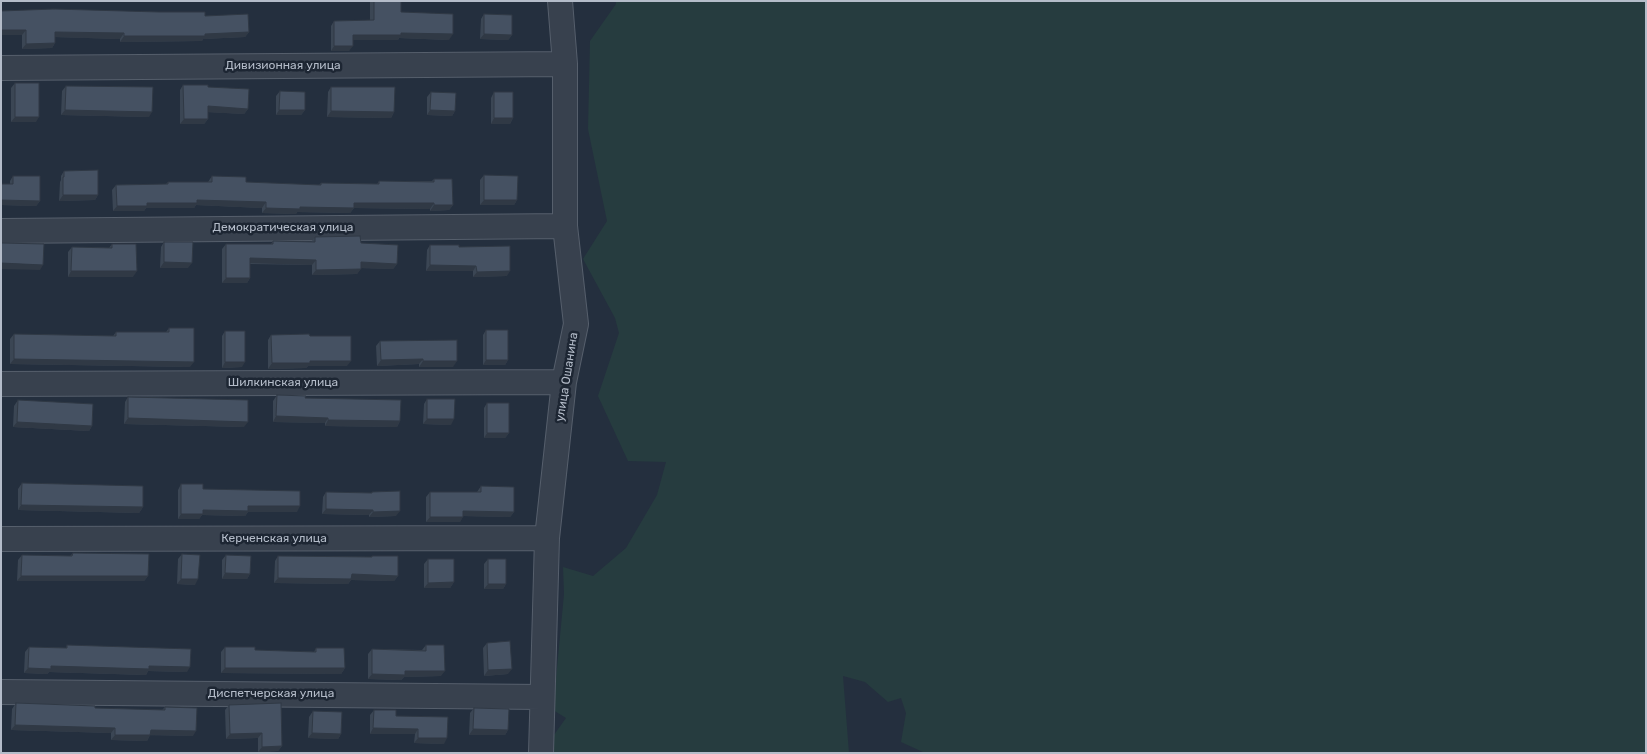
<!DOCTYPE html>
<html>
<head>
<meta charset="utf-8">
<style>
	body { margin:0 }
	#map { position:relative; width:1647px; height:754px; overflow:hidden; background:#242f3e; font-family:Rubik,sans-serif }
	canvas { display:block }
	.frame { position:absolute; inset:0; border:2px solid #b4bcc9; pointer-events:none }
</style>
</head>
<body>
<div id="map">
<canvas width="1647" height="754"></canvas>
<div class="frame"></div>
</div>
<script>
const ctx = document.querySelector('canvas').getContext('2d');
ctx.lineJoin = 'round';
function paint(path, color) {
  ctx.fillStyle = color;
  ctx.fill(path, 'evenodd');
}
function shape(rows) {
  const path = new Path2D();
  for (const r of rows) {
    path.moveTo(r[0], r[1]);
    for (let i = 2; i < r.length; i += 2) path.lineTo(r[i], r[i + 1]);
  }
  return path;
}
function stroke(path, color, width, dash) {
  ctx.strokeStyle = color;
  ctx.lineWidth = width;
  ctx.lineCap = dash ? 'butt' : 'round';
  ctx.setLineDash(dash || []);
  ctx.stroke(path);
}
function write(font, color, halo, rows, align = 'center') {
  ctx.font = font + ' Rubik,sans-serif';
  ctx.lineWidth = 5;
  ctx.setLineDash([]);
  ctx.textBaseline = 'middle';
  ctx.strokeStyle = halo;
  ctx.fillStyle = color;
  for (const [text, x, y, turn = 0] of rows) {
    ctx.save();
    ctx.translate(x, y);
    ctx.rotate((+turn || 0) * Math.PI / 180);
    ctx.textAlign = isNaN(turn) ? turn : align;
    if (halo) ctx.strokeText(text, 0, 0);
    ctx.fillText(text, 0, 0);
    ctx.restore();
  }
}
paint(shape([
	[616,1,1646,1,1646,753,925,753,901,742,906,713,901,698,888,702,865,682,843,676,849,753,551,753,551,739,566,718,553,710,564,594,563,567,593,576,626,548,657,495,666,462,628,461,598,396,619,333,615,318,583,259,607,221,588,129,590,41,616,4]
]), '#263c3f');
const minor = shape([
	[1,68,565,64],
	[1,231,565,226],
	[1,384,564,382],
	[1,539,547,538],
	[1,692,542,697],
	[541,753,547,538,564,382,576,324,565,226,565,64,560,1]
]);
stroke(minor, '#565f6c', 26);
stroke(minor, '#38414e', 24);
paint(shape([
	[370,1,401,1,401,12,449,40,399,38,398,40,353,40,349,51,331,51,331,26,334,21,370,20],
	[1,11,205,16,249,32,245,37,203,39,202,41,120,42,120,39,55,37,55,43,52,48,22,49,22,35,1,35],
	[484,14,512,35,508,40,480,39,481,19],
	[15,83,36,122,11,122,11,88],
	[183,85,208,87,248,109,244,114,208,112,208,119,204,124,180,124,180,90],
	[66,86,149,117,61,115,62,91],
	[331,87,394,112,391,118,327,117,328,92],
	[280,91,305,110,301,115,276,115,276,96],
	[431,92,455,111,452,116,427,115,427,97],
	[494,92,513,118,510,124,491,124,491,98],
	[64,171,98,195,95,200,59,201,60,182,61,180,61,176],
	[484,175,517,200,514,205,480,205,480,180],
	[13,176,40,201,36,206,1,205,1,184,10,184,10,181],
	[212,176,246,182,319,185,321,183,377,184,379,181,432,181,434,179,453,205,449,210,430,211,430,209,354,208,350,213,297,212,296,214,262,213,262,208,196,205,194,208,146,208,144,211,113,211,112,190,116,185,166,184,168,182,208,182],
	[315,237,361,243,397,264,393,269,361,268,357,274,312,275,312,265,250,264,250,278,247,283,222,283,222,249,226,244,271,244,273,241,311,242],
	[164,242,188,268,160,268,161,247],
	[112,244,133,277,68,277,68,252,72,247,109,248],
	[430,245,459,247,507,276,473,277,473,271,426,271,427,250],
	[169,328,190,367,10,364,10,339,14,334,113,336,116,332,166,332],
	[486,330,508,360,505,365,483,365,483,335],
	[225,331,242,367,222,368,222,336],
	[271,335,310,336,347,366,308,366,306,368,268,369,268,340],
	[380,341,453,367,419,367,419,364,377,366,376,346],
	[277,395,305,398,400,421,397,427,325,426,325,423,273,422,273,401],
	[128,397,244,427,124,424,125,402],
	[427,399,451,425,423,424,424,404],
	[18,400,92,426,89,431,13,427,14,406],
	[487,403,509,433,505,438,484,438,484,408],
	[22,483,143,507,139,513,18,510,18,489],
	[181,484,203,489,297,512,248,512,245,516,202,515,199,519,178,519,178,490],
	[481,486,514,512,510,517,463,516,460,522,426,522,426,497,430,492,477,492],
	[326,492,371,493,372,492,396,516,369,517,369,515,322,514,323,497],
	[73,553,148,576,144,581,17,581,18,560,22,555,70,556],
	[182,554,195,585,177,584,178,559],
	[226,555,250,574,247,579,222,579,222,560],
	[278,556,371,557,372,556,398,576,394,581,351,580,348,584,274,583,275,561],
	[428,559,454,582,450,588,424,588,424,564],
	[488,559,506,584,503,589,484,589,484,564],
	[487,643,508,674,484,676,483,648],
	[67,645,187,672,148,671,146,675,49,672,47,674,24,673,25,652,29,647,66,648],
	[426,645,441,676,404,677,401,680,368,679,368,654,372,649,422,650],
	[225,647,255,650,314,652,316,648,345,668,341,674,221,673,221,652],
	[16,703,95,708,162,710,165,707,193,736,150,735,147,741,111,740,111,733,11,730,12,709],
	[229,705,282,746,278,751,258,752,258,738,226,739,225,710],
	[474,708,508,730,505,735,469,735,470,713],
	[374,710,396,716,444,744,414,743,415,734,370,734,370,715],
	[313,711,341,734,338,739,308,738,309,717]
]), '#3b4654');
paint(shape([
	[1,30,26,30,22,35,1,35],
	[55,32,124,33,120,39,52,37],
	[249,32,245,37,203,39,202,41,120,42,124,36],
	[401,33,453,34,449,40,399,38,398,40,349,40,353,35],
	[484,34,512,35,508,40,480,39],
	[55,43,52,48,22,49,26,44],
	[334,46,353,46,349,51,331,51],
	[208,106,248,109,244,114,204,112],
	[65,110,152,112,149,117,61,115],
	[279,110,305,110,301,115,276,115],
	[430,110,455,111,452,116,427,115],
	[331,111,394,112,391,118,327,117],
	[15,117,39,117,36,122,11,122],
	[494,118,513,118,510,124,491,124],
	[184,119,208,119,204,124,180,124],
	[63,195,98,195,95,200,59,201],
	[1,200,40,201,36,206,1,205],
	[197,200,266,202,262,208,196,205,194,208,146,208,144,211,113,211,117,206,147,203],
	[484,200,517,200,514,205,480,205],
	[354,203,434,203,430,209,354,208,350,213,297,212,296,214,262,213,266,208,300,207],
	[434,205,453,205,449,210,430,211],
	[250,258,316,260,312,265,247,263],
	[164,262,192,263,188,268,160,268],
	[361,262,397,264,393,269,357,268],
	[1,263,43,265,40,270,1,269],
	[430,265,476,266,473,271,426,271],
	[361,269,357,274,312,275,316,270],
	[71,271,137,271,133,277,68,277],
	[510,271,507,276,473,277,477,272],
	[226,278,250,278,247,283,222,283],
	[14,359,194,362,190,367,10,364],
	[423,359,419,364,377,366,381,360],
	[486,360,508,360,505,365,483,365],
	[310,361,351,361,347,366,308,366,306,368,268,369,272,363],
	[423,361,457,361,453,367,419,367],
	[225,362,245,362,242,367,222,368],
	[276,416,328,418,325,423,273,422],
	[128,418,248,422,244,427,124,424],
	[427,419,454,419,451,425,423,424],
	[328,420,400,421,397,427,325,426],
	[17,422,92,426,89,431,13,427],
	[487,433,509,433,505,438,484,438],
	[21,505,143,507,139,513,18,510],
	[248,506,300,506,297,512,248,512,245,516,202,515,199,519,178,519,181,514,203,510],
	[326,509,373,510,369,515,322,514],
	[400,511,396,516,369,517,373,512],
	[463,511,514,512,510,517,460,516],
	[430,517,463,517,460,522,426,522],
	[225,573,250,574,247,579,222,579],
	[352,574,398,576,394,581,351,580,348,584,274,583,278,578],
	[21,576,148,576,144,581,17,581],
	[181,579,198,579,195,585,177,584],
	[454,582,450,588,424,588,428,583],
	[488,584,506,584,503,589,484,589],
	[51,666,149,666,190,667,187,672,148,671,146,675,49,672,47,674,24,673,28,668],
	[225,668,345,668,341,674,221,673],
	[512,669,508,674,484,676,488,670],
	[405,671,445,671,441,676,404,677,401,680,368,679,372,674],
	[15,725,115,728,111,733,11,730],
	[373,728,418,729,415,734,370,734],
	[473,729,508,730,505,735,469,735],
	[151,730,196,731,193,736,147,735],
	[262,733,258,738,226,739,230,734],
	[312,733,341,734,338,739,308,738],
	[115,735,150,735,147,741,111,740],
	[418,738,447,738,444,744,414,743],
	[282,746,278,751,258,752,262,747]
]), '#303945');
const building = shape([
	[374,1,401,1,401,12,453,14,453,34,401,33,401,35,353,35,353,46,334,46,334,21,374,20,374,1],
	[54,9,159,12,205,12,205,16,248,14,249,32,205,34,205,36,124,36,124,33,55,32,55,43,26,44,26,30,1,30,1,11,54,9],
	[484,14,512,15,512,35,484,34,484,14],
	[15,83,39,83,39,117,15,117,15,83],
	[183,85,208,85,208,87,249,89,248,109,208,106,208,119,184,119,183,85],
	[66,86,153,87,152,112,65,110,66,86],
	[331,87,395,87,394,112,331,111,331,87],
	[280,91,305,92,305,110,279,110,280,91],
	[431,92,456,93,455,111,430,110,431,92],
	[494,92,513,92,513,118,494,118,494,92],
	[98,170,98,195,63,195,63,177,64,177,64,171,98,170],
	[484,175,518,176,517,200,484,200,484,175],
	[13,176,40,176,40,201,1,200,1,184,13,184,13,176],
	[212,176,246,177,246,182,321,185,321,183,379,184,379,181,434,182,434,179,452,179,453,205,434,205,434,203,354,203,354,208,300,207,300,209,266,208,266,202,197,200,197,203,147,203,147,206,117,206,116,185,168,184,168,182,212,182,212,176],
	[360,236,361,243,398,245,397,264,361,262,361,269,316,270,316,260,250,258,250,278,226,278,226,244,273,244,273,241,315,242,315,237,360,236],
	[164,242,193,242,192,263,164,262,164,242],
	[1,243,44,244,43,265,1,263,1,243],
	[112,244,136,244,137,271,71,271,72,247,112,248,112,244],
	[430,245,459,245,459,247,510,246,510,271,477,272,476,266,430,265,430,245],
	[169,328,194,328,194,362,14,359,14,334,116,336,116,332,169,332,169,328],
	[486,330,508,330,508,360,486,360,486,330],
	[225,331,245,331,245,362,225,362,225,331],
	[309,334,310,336,351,336,351,361,310,361,310,363,272,363,271,335,309,334],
	[457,340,457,361,423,361,423,359,381,360,380,341,457,340],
	[277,395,306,396,305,398,401,400,400,421,328,420,328,418,276,416,277,395],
	[128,397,248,400,248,422,128,418,128,397],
	[427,399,455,399,454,419,427,419,427,399],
	[18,400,93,404,92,426,17,422,18,400],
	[487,403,509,403,509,433,487,433,487,403],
	[22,483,143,486,143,507,21,505,22,483],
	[181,484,203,484,203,489,300,491,300,506,248,506,248,511,203,510,203,514,181,514,181,484],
	[481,486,514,487,514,512,463,511,463,517,430,517,430,492,481,492,481,486],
	[400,491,400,511,373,512,373,510,326,509,326,492,372,493,372,492,400,491],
	[73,553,149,554,148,576,21,576,22,555,72,556,73,553],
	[182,554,200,555,198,579,181,579,182,554],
	[226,555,251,556,250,574,225,573,226,555],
	[278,556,372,557,372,556,398,556,398,576,352,574,351,579,278,578,278,556],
	[428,559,454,559,454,582,428,583,428,559],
	[488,559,506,559,506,584,488,584,488,559],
	[510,641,512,669,488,670,487,643,510,641],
	[67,645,191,649,190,667,149,666,149,669,51,666,51,669,28,668,29,647,67,648,67,645],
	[426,645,444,645,445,671,405,671,405,675,372,674,372,649,426,651,426,645],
	[225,647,255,647,255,650,316,652,316,648,344,648,345,668,225,668,225,647],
	[16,703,95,706,95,708,165,710,165,707,197,708,196,731,151,730,150,735,115,735,115,728,15,725,16,703],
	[281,703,282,746,262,747,262,733,230,734,229,705,281,703],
	[474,708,509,709,508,730,473,729,474,708],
	[374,710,396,710,396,716,448,717,447,738,418,738,418,729,373,728,374,710],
	[313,711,342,712,341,734,312,733,313,711]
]);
paint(building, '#455162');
stroke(building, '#303945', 1);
write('12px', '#b4bcc9', '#1d2633', [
	["Дивизионная улица",283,66],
	["Демократическая улица",283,228],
	["улица Ошанина",567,377,-81],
	["Шилкинская улица",283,383],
	["Керченская улица",274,539],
	["Диспетчерская улица",271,694]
]);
</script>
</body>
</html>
